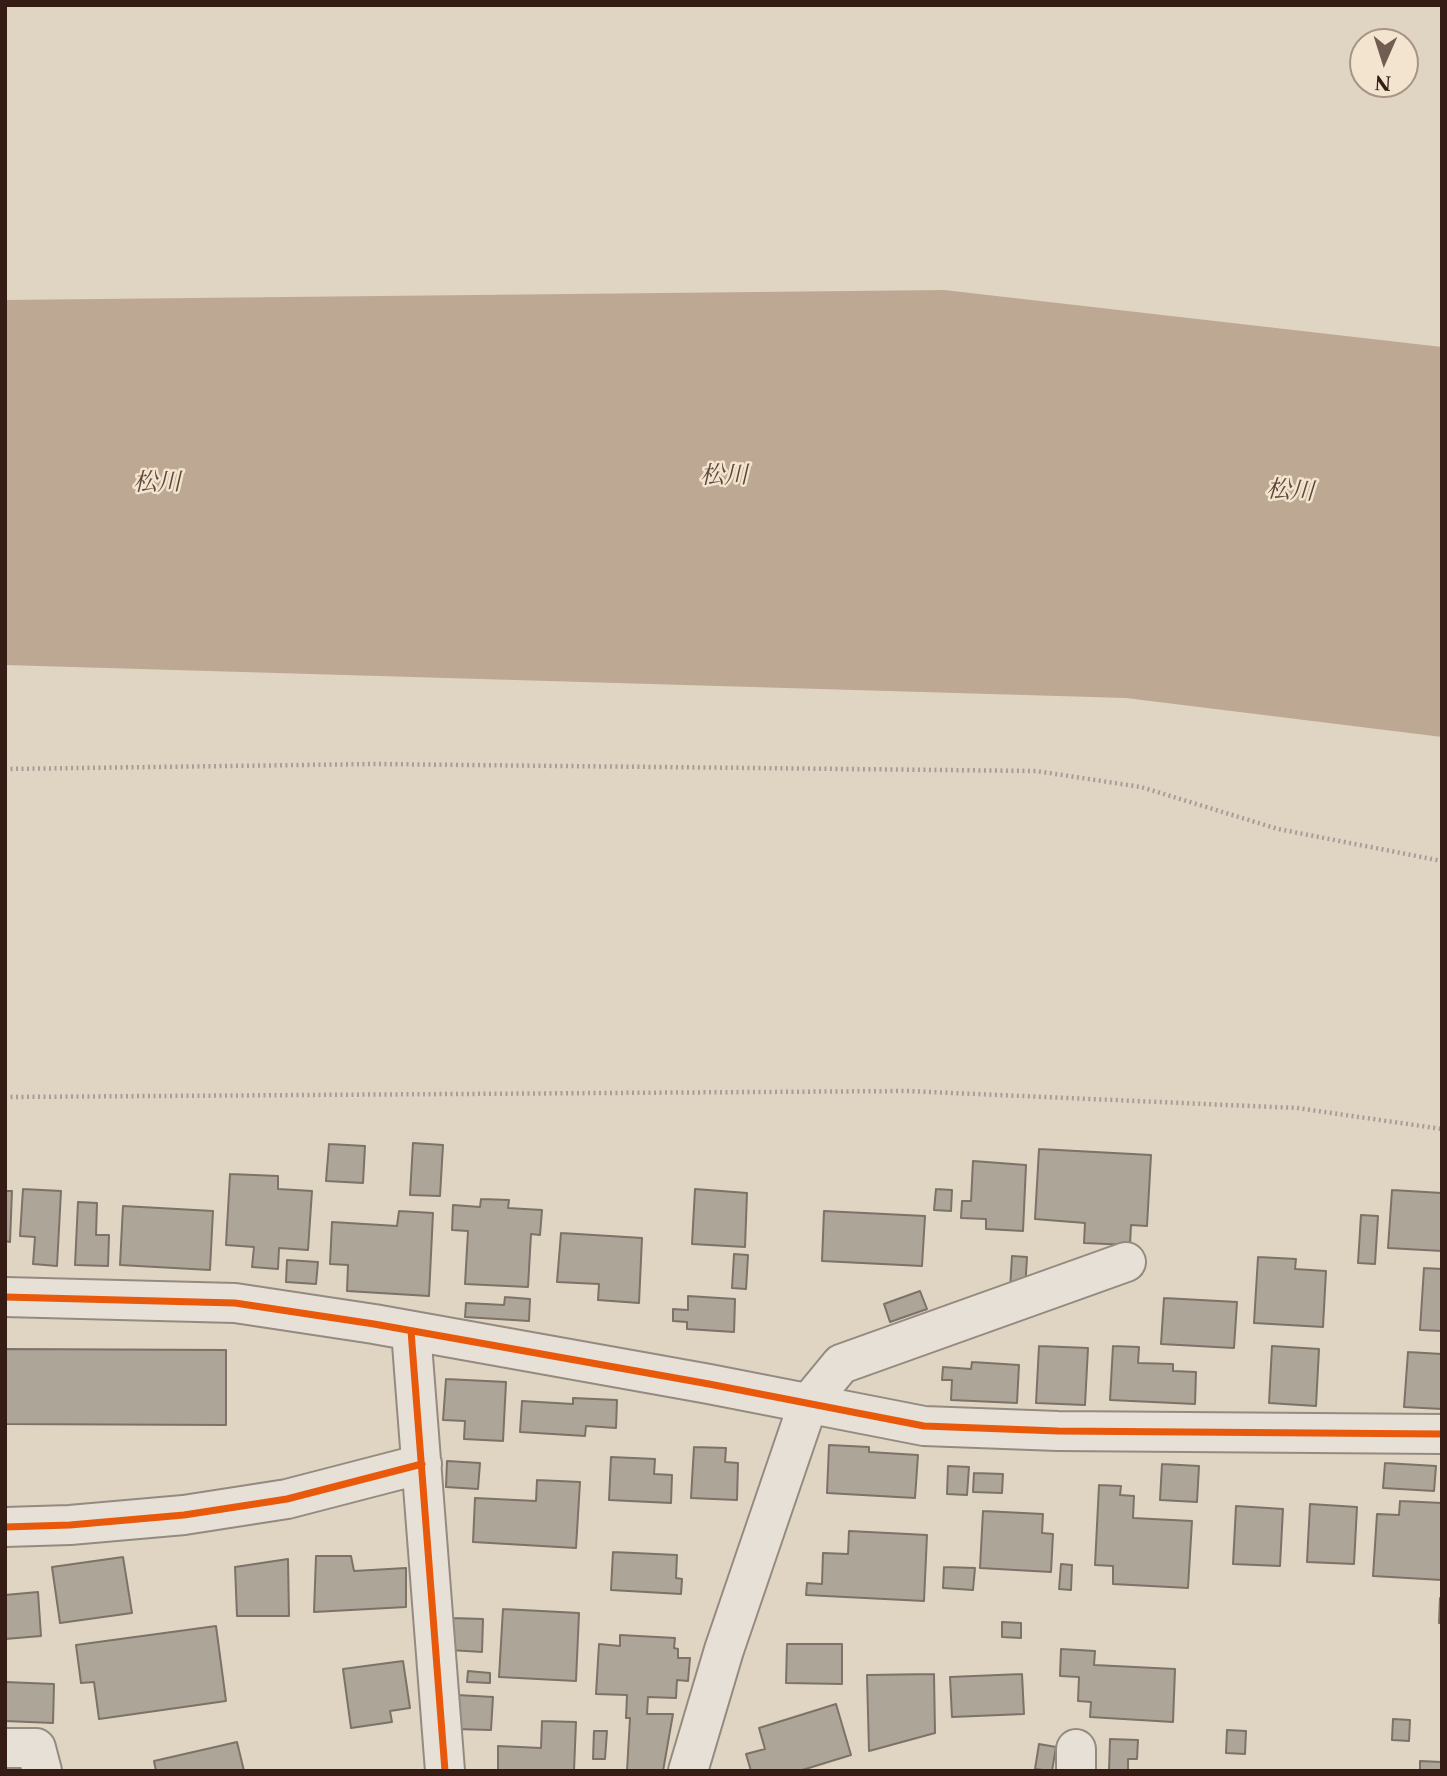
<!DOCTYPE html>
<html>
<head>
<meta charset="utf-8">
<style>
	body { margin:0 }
	#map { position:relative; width:1447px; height:1776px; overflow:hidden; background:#e0d4c2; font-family:"Libre Caslon Text",serif }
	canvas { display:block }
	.frame { position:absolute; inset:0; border:7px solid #351d15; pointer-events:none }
	.north { position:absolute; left:1349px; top:28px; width:70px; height:70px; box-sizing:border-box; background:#f3e4cf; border:2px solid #a79485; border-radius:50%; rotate:183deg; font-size:19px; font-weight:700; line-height:28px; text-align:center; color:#351d15 }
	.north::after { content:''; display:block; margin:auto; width:24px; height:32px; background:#715d52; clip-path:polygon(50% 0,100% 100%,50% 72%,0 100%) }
</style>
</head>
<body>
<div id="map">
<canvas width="1447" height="1776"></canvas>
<div class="frame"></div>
<div class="north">N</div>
</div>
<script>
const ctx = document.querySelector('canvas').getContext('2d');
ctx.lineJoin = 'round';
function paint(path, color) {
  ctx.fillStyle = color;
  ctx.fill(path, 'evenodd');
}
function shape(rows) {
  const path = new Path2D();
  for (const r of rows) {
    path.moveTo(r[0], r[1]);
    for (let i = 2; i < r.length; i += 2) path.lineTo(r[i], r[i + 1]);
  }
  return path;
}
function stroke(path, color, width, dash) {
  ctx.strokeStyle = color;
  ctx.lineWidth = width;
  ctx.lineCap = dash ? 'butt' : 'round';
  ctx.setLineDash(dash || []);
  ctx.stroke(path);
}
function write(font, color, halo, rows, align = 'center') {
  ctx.font = font + ' "Libre Caslon Text","Noto Serif JP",serif';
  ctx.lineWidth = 5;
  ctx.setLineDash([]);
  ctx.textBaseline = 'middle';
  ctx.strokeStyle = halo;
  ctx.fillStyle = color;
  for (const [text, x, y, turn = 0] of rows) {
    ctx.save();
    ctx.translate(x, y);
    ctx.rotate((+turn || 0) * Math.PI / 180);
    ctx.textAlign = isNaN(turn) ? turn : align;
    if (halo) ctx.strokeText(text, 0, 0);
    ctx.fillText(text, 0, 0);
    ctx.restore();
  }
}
paint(shape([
	[944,290,1442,347,1442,737,1126,698,5,665,5,300]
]), '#bda993');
const building = shape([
	[413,1143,443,1145,440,1196,410,1195,413,1143],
	[329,1144,365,1146,363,1183,326,1181,329,1144],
	[1039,1149,1151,1155,1147,1226,1131,1225,1130,1245,1084,1243,1085,1223,1035,1219,1039,1149],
	[973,1161,1026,1165,1023,1231,986,1229,986,1219,961,1218,962,1201,971,1201,973,1161],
	[230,1174,278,1176,278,1189,312,1191,308,1250,279,1248,278,1269,252,1267,254,1247,226,1245,230,1174],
	[23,1189,61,1191,57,1266,33,1264,35,1237,20,1236,23,1189],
	[695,1189,747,1193,745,1247,692,1244,695,1189],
	[936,1189,952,1190,951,1211,934,1210,936,1189],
	[1392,1190,1442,1193,1442,1251,1388,1248,1392,1190],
	[5,1191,12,1191,10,1242,5,1241,5,1191],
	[481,1199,509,1200,508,1208,542,1210,540,1235,531,1234,528,1287,465,1284,468,1231,452,1230,453,1205,480,1207,481,1199],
	[78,1202,97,1203,96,1235,109,1235,108,1266,75,1265,78,1202],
	[123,1206,213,1211,210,1270,120,1265,123,1206],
	[399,1211,433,1213,429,1296,347,1291,348,1265,330,1264,332,1222,397,1226,399,1211],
	[824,1211,925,1216,922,1266,822,1261,824,1211],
	[1361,1215,1378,1216,1375,1264,1358,1263,1361,1215],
	[561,1233,642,1238,639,1303,598,1300,599,1284,557,1282,561,1233],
	[734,1254,748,1255,746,1289,732,1288,734,1254],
	[1012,1256,1027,1257,1025,1291,1010,1290,1012,1256],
	[1258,1257,1296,1259,1295,1269,1326,1271,1323,1327,1254,1323,1258,1257],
	[287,1260,318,1262,316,1284,286,1282,287,1260],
	[1424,1268,1442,1269,1442,1331,1420,1330,1424,1268],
	[920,1291,927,1309,890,1322,884,1304,920,1291],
	[688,1296,735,1299,734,1332,687,1329,687,1322,673,1321,673,1309,688,1310,688,1296],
	[505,1297,530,1299,529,1321,465,1317,466,1303,504,1305,505,1297],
	[1164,1298,1237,1302,1234,1348,1161,1344,1164,1298],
	[1039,1346,1088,1348,1085,1405,1036,1403,1039,1346],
	[1113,1346,1139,1347,1138,1363,1173,1364,1173,1371,1196,1372,1195,1404,1110,1400,1113,1346],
	[1272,1346,1319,1349,1316,1406,1269,1403,1272,1346],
	[5,1349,226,1350,226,1425,5,1424,5,1349],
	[1408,1352,1442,1354,1442,1409,1404,1407,1408,1352],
	[972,1362,1019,1365,1017,1403,951,1400,952,1380,942,1380,943,1367,971,1369,972,1362],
	[446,1379,506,1382,503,1441,464,1439,465,1421,443,1420,446,1379],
	[573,1398,617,1400,616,1428,586,1426,585,1436,520,1432,522,1401,573,1404,573,1398],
	[829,1445,869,1447,869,1452,918,1455,915,1498,827,1493,829,1445],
	[694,1447,726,1448,725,1462,738,1463,737,1500,691,1498,694,1447],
	[611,1457,655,1459,654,1474,672,1475,671,1503,609,1500,611,1457],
	[447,1461,480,1463,478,1489,446,1487,447,1461],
	[1385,1463,1436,1466,1434,1491,1383,1488,1385,1463],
	[1162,1464,1199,1466,1197,1502,1160,1500,1162,1464],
	[948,1466,969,1467,967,1495,947,1494,948,1466],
	[974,1473,1003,1474,1002,1493,973,1492,974,1473],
	[537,1480,580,1482,576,1548,473,1542,475,1498,536,1501,537,1480],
	[1099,1485,1121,1486,1120,1495,1134,1496,1133,1518,1192,1521,1188,1588,1113,1584,1113,1566,1095,1565,1099,1485],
	[1400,1501,1442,1503,1442,1580,1373,1576,1377,1514,1399,1515,1400,1501],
	[1310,1504,1357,1507,1354,1564,1307,1562,1310,1504],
	[1236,1506,1283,1509,1280,1566,1233,1564,1236,1506],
	[983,1511,1043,1514,1042,1533,1053,1534,1051,1572,980,1568,983,1511],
	[849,1531,927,1535,924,1601,806,1595,807,1583,822,1584,823,1553,848,1554,849,1531],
	[613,1552,677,1555,676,1578,682,1579,681,1594,611,1590,613,1552],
	[316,1556,351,1556,354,1571,406,1568,406,1607,314,1612,316,1556],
	[123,1557,132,1613,60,1623,52,1567,123,1557],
	[288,1559,289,1616,237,1616,235,1567,288,1559],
	[1061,1564,1072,1565,1071,1590,1059,1589,1061,1564],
	[944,1567,975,1568,973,1590,943,1588,944,1567],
	[38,1592,41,1636,5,1639,5,1595,38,1592],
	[1440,1598,1442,1598,1442,1623,1439,1623,1440,1598],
	[503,1609,579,1613,576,1681,499,1677,503,1609],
	[452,1618,483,1619,482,1652,450,1650,452,1618],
	[1002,1622,1021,1623,1021,1638,1002,1637,1002,1622],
	[216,1626,226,1701,99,1719,94,1682,81,1683,76,1645,216,1626],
	[620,1635,675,1638,674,1648,678,1649,678,1658,690,1658,688,1681,677,1680,676,1698,648,1697,647,1714,673,1714,663,1771,627,1771,630,1718,626,1718,627,1695,596,1694,599,1644,620,1646,620,1635],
	[787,1644,842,1644,842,1684,786,1683,787,1644],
	[1061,1649,1095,1651,1094,1665,1175,1669,1173,1722,1090,1717,1091,1702,1078,1701,1079,1677,1060,1676,1061,1649],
	[403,1661,410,1708,390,1711,392,1722,351,1728,343,1669,403,1661],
	[468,1671,490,1673,490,1683,467,1682,468,1671],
	[934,1674,935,1733,869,1751,867,1675,934,1674],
	[1022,1674,1024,1714,952,1717,950,1677,1022,1674],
	[5,1682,54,1684,53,1723,5,1721,5,1682],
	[457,1695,493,1697,491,1730,455,1729,457,1695],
	[836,1704,851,1755,799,1771,751,1771,746,1754,765,1749,759,1728,836,1704],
	[1393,1719,1410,1720,1409,1741,1392,1740,1393,1719],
	[542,1721,576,1722,574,1771,498,1771,498,1746,541,1748,542,1721],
	[1227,1730,1246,1731,1245,1754,1226,1753,1227,1730],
	[594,1731,607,1731,605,1759,593,1759,594,1731],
	[1110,1739,1138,1740,1137,1759,1128,1759,1128,1771,1109,1771,1110,1739],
	[237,1742,244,1771,156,1771,154,1761,237,1742],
	[1039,1744,1056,1747,1052,1771,1035,1769,1039,1744],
	[1420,1761,1442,1762,1442,1771,1420,1771,1420,1761]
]);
paint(building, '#aea599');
stroke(building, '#7c7268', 2);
const minor = shape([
	[5,1297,235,1303,374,1324,709,1384,924,1426,1058,1431,1442,1434],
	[411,1331,445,1771],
	[5,1527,70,1525,184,1515,287,1499,422,1464],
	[5,1748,36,1748,42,1771],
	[688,1771,724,1650,808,1404,841,1364,1126,1262],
	[1076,1771,1076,1749]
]);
stroke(minor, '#958a7f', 42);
stroke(shape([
	[5,769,374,764,1036,771,1141,787,1278,829,1442,861],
	[5,1097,907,1091,1297,1108,1442,1129]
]), '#a69e98', 4.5, [2, 3.5]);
stroke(minor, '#e6e0d7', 38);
stroke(shape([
	[5,1297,235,1303,374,1324,709,1384,924,1426,1058,1431,1442,1434],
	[411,1331,445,1771],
	[5,1527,70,1525,184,1515,287,1499,422,1464]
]), '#e8590c', 7);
write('italic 24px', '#5f483a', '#f3e4cf', [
	["松川",724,476,-1],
	["松川",157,483,-1],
	["松川",1290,491,3]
]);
</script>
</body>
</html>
